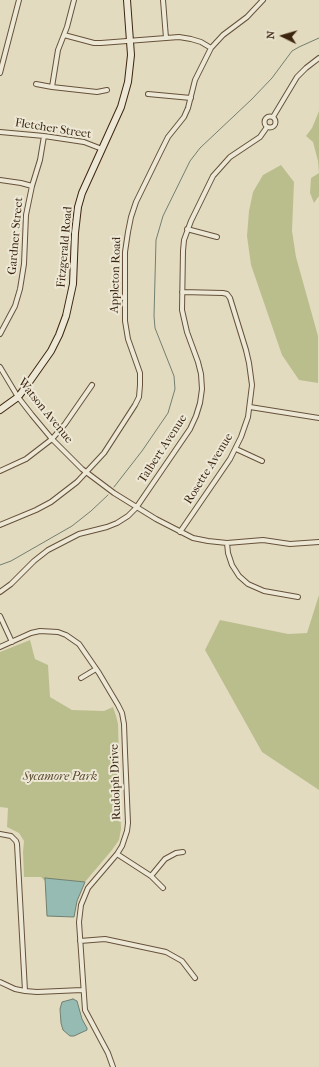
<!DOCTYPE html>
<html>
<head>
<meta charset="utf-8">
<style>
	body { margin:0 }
	#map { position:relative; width:319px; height:1067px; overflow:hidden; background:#e3dbc0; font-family:"IM FELL French Canon",serif }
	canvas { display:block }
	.north { position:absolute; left:263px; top:16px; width:40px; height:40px; -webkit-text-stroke:3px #ede8d6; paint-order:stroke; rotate:275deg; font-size:11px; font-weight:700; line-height:16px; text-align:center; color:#3c250e }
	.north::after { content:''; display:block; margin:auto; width:14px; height:18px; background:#3c250e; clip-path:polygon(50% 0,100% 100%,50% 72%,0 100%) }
</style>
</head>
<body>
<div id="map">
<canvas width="319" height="1067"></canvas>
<div class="north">N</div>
</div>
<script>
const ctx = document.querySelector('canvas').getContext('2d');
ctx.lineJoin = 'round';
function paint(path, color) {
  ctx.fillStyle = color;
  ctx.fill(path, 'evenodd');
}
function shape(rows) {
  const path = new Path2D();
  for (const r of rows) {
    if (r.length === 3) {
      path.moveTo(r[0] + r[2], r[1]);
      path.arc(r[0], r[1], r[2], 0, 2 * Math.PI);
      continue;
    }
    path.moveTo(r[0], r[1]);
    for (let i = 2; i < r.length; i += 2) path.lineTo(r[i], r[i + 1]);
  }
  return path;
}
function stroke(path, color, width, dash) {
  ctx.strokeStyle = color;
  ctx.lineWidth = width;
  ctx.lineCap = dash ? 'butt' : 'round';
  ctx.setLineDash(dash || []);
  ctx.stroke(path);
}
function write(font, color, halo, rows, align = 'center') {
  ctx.font = font + ' "IM FELL French Canon",serif';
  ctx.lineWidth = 4;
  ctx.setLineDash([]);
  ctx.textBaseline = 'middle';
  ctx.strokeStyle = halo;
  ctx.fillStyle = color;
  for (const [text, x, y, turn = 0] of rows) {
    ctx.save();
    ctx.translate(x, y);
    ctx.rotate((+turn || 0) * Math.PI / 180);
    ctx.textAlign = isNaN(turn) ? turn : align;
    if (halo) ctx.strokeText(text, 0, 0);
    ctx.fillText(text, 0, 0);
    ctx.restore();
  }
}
paint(shape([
	[319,111,319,196,314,203,310,193,311,178,319,173,318,161,313,142,306,136,312,128],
	[281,165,294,182,292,231,296,257,318,336,318,383,299,380,282,355,251,265,247,236,249,211,253,192,263,175],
	[319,595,319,790,262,752,205,650,220,620,288,634,307,633],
	[30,640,35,659,48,665,50,697,72,710,104,711,113,707,116,716,118,724,121,829,119,840,112,850,85,882,45,878,45,881,41,877,24,877,23,852,24,841,19,833,7,827,8,808,0,807,0,652]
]), '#babe8d');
const water = shape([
	[45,878,85,882,77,901,74,917,47,916,45,878],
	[73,999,77,1001,82,1019,87,1028,87,1030,74,1036,70,1036,63,1030,61,1023,60,1009,62,1002,73,999]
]);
paint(water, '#95bbb2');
stroke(water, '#717f70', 1);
stroke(shape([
	[114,487,142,451,168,413,175,389,174,376,155,328,154,316,156,240,163,216,190,161,200,148,252,99,272,78,292,51,299,47,319,38],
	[0,565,11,561,72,526,91,511,108,495]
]), '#717f70', 1);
const minor = shape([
	[163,0,166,38],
	[64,35,94,43,101,43,179,37,191,39,201,42,211,48],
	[0,73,19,0],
	[36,84,52,87,97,92,107,90],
	[52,87,58,50,67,27,74,0],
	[148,94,191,98],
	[270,122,5.5],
	[273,117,297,77,306,68,319,58],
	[0,132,44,136,84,142,102,149],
	[0,180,21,183,32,186],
	[187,229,217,237],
	[0,334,15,306,20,289,24,264,26,215,32,186,40,160,44,136],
	[0,367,18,397,32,415,52,439,82,469,114,493,156,519,193,538,208,541,227,543,263,540,290,544,319,542],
	[250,407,319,418],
	[236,449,262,461],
	[0,471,26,459,52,439,65,424,92,385],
	[0,525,36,510,51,502,77,482,104,453,135,405,139,397,140,385,140,373,128,339,125,321,125,252,128,232,131,217,136,202,161,151,168,137,184,117,188,108,195,80,211,48,223,35,247,17,263,0],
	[180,532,230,459,241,437,248,417,252,385,249,363,246,350,230,298,227,294,223,293,182,292],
	[227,543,228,553,232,565,239,576,248,584,264,591,298,597],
	[0,592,11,584,34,561,48,550,79,534,107,527,117,523,128,516,136,508,190,429,196,416,200,403,202,389,201,374,198,362,187,332,182,310,183,251,184,240,191,221,213,176,230,157,260,137,267,127],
	[0,616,12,642],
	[0,647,31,633,40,631,58,632,66,635,79,644,99,673,118,705,122,713,124,724,125,752,128,823,127,831,122,846,117,854,88,888,81,905,79,922,85,1010,108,1053,113,1067],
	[81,678,96,669],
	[0,834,11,836,16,841,17,844,25,991],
	[117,854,151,876,163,888],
	[151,876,165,859,176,853,183,852],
	[80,941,105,939,166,952,182,961,195,978],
	[0,982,15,989,25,991,37,992,82,990]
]);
const secondary = shape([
	[0,410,18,397,25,388,51,351,59,335,66,316,73,284,75,233,78,207,82,193,121,107,128,82,131,55,127,0]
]);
stroke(minor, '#66523a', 6);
stroke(secondary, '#3c250e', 8);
stroke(minor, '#ede8d6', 4);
stroke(secondary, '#ede8d6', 6);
write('12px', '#3c250e', '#ede8d6', [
	["Fletcher Street",53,129,9],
	["Gardner Street",16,236,-85],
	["Fitzgerald Road",65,247,-85],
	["Appleton Road",116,275,-88],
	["Watson Avenue",45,411,51],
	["Talbert Avenue",163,449,-57],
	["Rosette Avenue",209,469,-58],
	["Rudolph Drive",116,782,-92]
]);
write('italic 12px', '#5c4b2e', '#ede8d6', [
	["Sycamore Park",60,777]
]);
</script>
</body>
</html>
